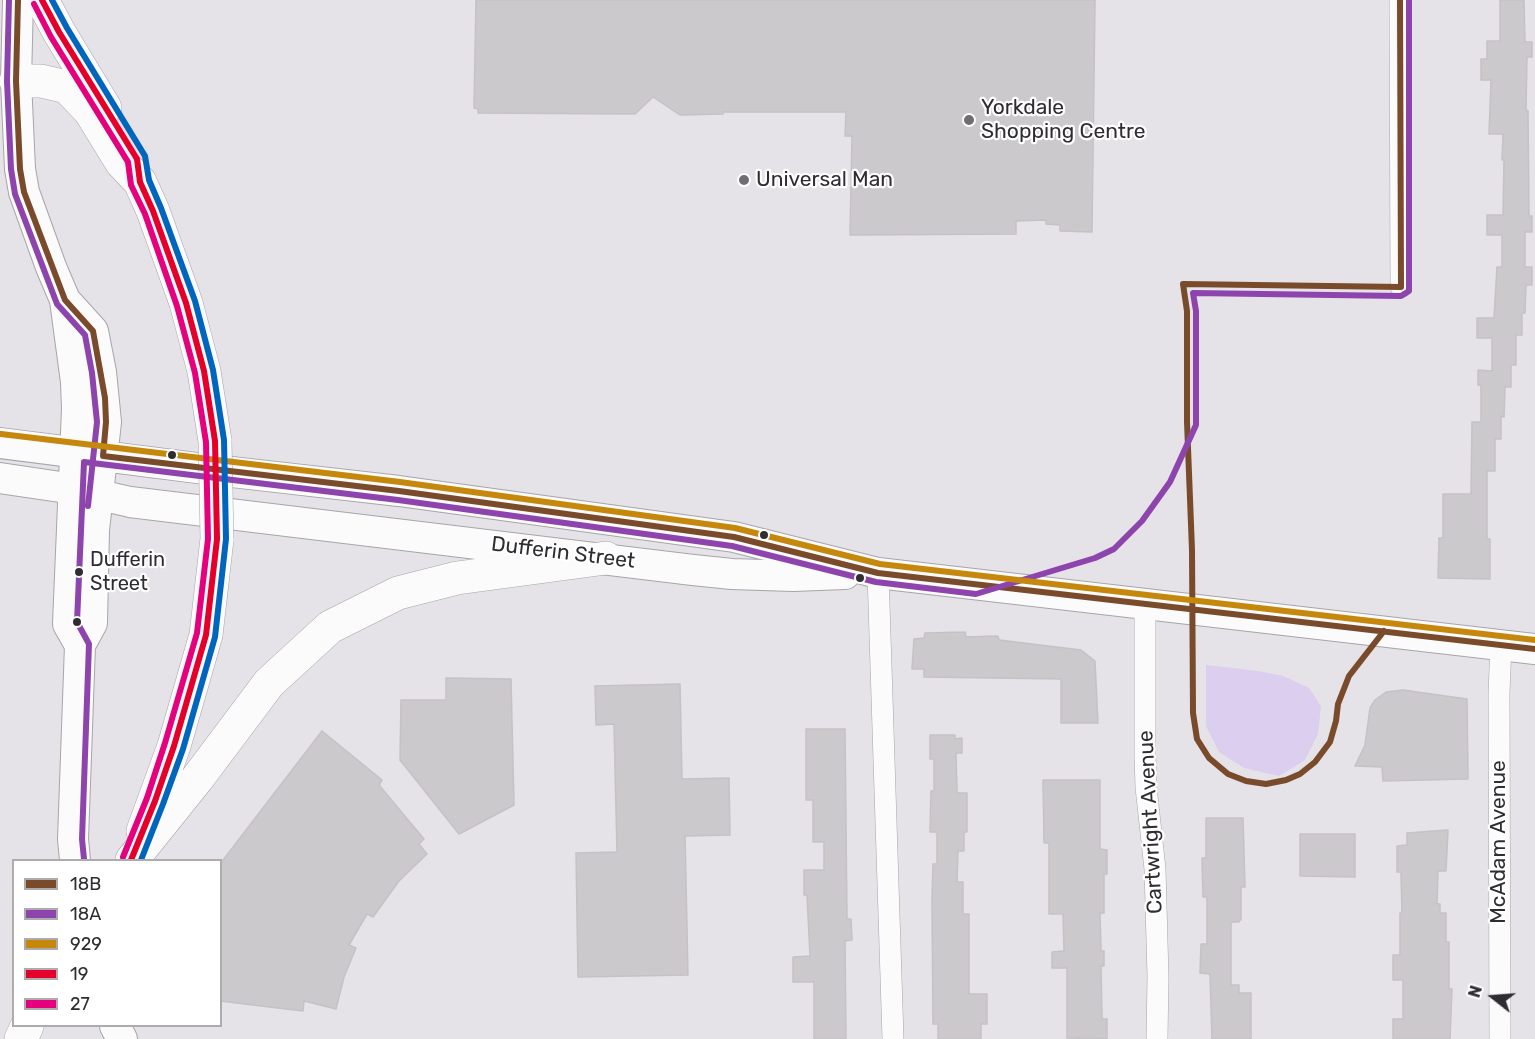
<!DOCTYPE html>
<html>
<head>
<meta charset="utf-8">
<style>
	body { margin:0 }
	#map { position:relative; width:1535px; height:1039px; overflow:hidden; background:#e5e2e8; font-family:Rubik,sans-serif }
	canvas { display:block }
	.legend { position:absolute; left:12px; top:859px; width:210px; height:168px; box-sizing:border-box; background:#fff; border:2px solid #acabad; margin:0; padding:8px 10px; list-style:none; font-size:18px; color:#2f2d32 }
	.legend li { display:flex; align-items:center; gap:12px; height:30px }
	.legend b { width:30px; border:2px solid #acabad }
	.north { position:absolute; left:1463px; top:967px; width:60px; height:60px; -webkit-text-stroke:4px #fff; paint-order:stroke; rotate:287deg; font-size:16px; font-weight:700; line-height:24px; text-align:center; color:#2f2d32 }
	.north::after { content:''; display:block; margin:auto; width:21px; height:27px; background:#2f2d32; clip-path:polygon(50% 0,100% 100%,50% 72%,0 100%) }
</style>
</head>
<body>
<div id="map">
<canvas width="1535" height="1039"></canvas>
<ul class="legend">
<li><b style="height:8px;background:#7a4b2a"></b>18B</li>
<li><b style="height:8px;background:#8e44ad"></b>18A</li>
<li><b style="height:8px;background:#c5880c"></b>929</li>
<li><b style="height:8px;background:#e4002b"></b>19</li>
<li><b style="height:8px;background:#e5007d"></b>27</li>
</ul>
<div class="north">N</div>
</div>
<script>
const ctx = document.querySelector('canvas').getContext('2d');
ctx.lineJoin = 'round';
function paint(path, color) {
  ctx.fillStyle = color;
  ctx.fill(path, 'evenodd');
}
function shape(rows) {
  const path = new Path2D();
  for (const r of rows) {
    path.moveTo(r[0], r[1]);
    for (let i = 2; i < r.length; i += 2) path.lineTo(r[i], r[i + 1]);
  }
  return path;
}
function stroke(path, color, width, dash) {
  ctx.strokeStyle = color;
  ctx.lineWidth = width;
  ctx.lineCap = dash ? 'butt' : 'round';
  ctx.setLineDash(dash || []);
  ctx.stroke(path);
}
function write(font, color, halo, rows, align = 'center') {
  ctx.font = font + ' Rubik,sans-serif';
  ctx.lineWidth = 4.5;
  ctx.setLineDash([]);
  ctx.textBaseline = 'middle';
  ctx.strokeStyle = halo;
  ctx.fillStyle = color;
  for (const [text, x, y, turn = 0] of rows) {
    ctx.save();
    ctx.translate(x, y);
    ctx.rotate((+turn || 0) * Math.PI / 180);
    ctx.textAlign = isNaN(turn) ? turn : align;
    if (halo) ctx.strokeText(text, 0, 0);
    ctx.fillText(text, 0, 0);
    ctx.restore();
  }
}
paint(shape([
	[1206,665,1258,671,1283,676,1309,688,1321,706,1318,734,1305,760,1279,776,1244,768,1219,752,1206,726]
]), '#dcceef');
const building = shape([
	[476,0,1095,0,1092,232,1060,231,1060,225,1046,224,1046,220,1016,221,1016,234,850,235,852,136,845,136,846,112,723,112,723,114,680,115,653,97,635,114,478,113,478,109,474,108,476,0],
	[1500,0,1524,0,1525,42,1532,42,1532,57,1527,57,1526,110,1528,111,1529,216,1532,216,1532,232,1525,232,1525,267,1532,267,1532,285,1526,285,1525,313,1522,313,1522,335,1516,335,1516,365,1511,365,1511,387,1505,387,1504,417,1501,416,1501,439,1495,439,1495,471,1487,471,1487,539,1490,539,1490,579,1438,578,1439,538,1443,538,1443,494,1471,494,1472,422,1481,422,1481,385,1478,385,1478,370,1492,371,1492,338,1477,338,1477,318,1494,318,1497,267,1502,267,1502,235,1487,235,1487,215,1503,215,1504,160,1502,160,1503,134,1489,134,1491,80,1481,80,1481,59,1487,59,1487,41,1500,41,1500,0],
	[965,632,966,637,998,636,999,640,1081,650,1095,661,1098,723,1061,723,1061,679,924,677,924,669,912,669,914,639,924,638,925,633,965,632],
	[446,678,511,679,514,805,459,834,400,760,401,700,446,700,446,678],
	[680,684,682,779,729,778,730,835,685,836,688,975,578,977,576,853,617,852,614,724,596,725,595,686,680,684],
	[1403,690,1467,699,1468,779,1383,781,1382,767,1355,766,1365,745,1370,708,1375,700,1386,692,1403,690],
	[806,729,845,729,847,919,851,919,852,940,845,941,846,1039,814,1039,814,982,793,982,793,957,810,956,807,895,804,895,804,870,824,870,824,842,813,842,813,800,806,800,806,729],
	[322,731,382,780,379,785,424,839,419,844,427,854,399,881,373,917,367,914,349,945,356,948,344,977,336,1009,304,1001,303,1011,220,1001,220,864,322,731],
	[930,735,955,735,955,739,962,738,962,753,956,753,957,793,967,793,967,832,964,832,964,851,958,851,957,882,963,882,963,914,969,914,969,994,987,994,987,1024,981,1024,981,1039,938,1039,938,1024,933,1024,932,899,933,864,937,864,937,832,930,832,931,791,934,791,934,759,930,759,930,735],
	[1043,780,1100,780,1100,849,1107,850,1107,874,1104,874,1104,913,1100,913,1101,951,1104,951,1104,966,1101,966,1102,1019,1107,1019,1107,1039,1067,1038,1067,968,1052,968,1052,952,1064,951,1063,914,1049,914,1049,843,1044,843,1043,780],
	[1206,818,1243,818,1245,887,1241,887,1241,920,1239,920,1239,922,1232,922,1231,924,1231,985,1239,985,1239,993,1251,993,1251,1039,1212,1039,1210,974,1200,973,1201,944,1207,944,1207,897,1203,897,1202,858,1206,858,1206,818],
	[1448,830,1446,871,1438,871,1437,904,1440,904,1440,913,1446,913,1446,942,1449,942,1449,989,1452,989,1450,1039,1393,1039,1393,1019,1403,1019,1403,980,1393,980,1393,955,1400,955,1400,913,1402,913,1401,872,1397,872,1397,846,1407,845,1407,833,1448,830],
	[1300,834,1355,834,1355,877,1300,876,1300,834]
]);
paint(building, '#ccc9cd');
stroke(building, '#c5c1c5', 1.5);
const street = shape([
	[1400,0,1401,287],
	[878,573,893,1039],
	[1145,604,1145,756,1146,787,1155,869,1158,977,1157,1039],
	[1500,1039,1499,693,1501,645]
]);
const secondary = shape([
	[18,0,16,81,20,169,24,192,51,267,65,300,76,382,77,409,68,624,80,645],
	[65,300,93,331,101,372,106,422,94,530,92,623,80,645,73,839,75,860],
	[0,443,197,468,399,491,734,537,878,573,1535,649],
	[0,478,74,489,130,502,693,570,732,574,793,576,845,574],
	[115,1026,122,1039]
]);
const highway = shape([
	[42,0,59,32,105,108],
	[16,81,41,81,67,87,90,111,122,163,140,182,153,211,186,303,204,371,215,441],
	[143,831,174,746,206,635,217,539],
	[132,860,197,779,269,683,330,627,398,593,457,578,606,558],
	[21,1039,27,1026]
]);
stroke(street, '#a7a5aa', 22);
stroke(secondary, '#a7a5aa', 32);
stroke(highway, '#a7a5aa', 34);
stroke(street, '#fbfbfc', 21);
stroke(secondary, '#fbfbfc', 30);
stroke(highway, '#fbfbfc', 33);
const highwayBridge = shape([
	[215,441,217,539]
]);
stroke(highwayBridge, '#a7a5aa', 34, []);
stroke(highwayBridge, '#fbfbfc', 33);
stroke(shape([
	[18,0,16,81,20,169,24,192,65,300,93,331,105,398,106,422,103,456,399,491,734,537,878,573,1535,649],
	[1384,631,1349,676,1338,704,1336,721,1330,742,1315,762,1300,774,1286,780,1266,784,1246,781,1228,774,1209,758,1197,739,1193,713,1192,550,1187,422,1187,311,1183,284,1401,287,1400,0]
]), '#7a4b2a', 6);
stroke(shape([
	[9,0,7,81,11,169,15,194,57,304,85,335,92,373,97,422,88,506],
	[84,859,82,839,89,644,77,622,84,462,398,500,732,546,876,582,976,594,1095,558,1114,549,1142,521,1170,482,1196,425,1196,311,1193,293,1401,296,1409,291,1409,0]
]), '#8e44ad', 6);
stroke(shape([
	[1,434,400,482,735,528,880,564,1535,640]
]), '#c5880c', 6);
stroke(shape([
	[42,0,59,32,137,159,140,182,153,211,186,303,204,371,215,441,217,539,206,635,174,746,155,801,131,860]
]), '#e4002b', 6);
stroke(shape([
	[34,4,51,37,128,162,131,185,145,214,177,306,195,373,206,442,208,539,197,633,165,743,147,798,123,857]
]), '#e5007d', 6);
stroke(shape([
	[52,0,67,28,145,156,149,180,161,208,195,301,213,370,224,440,226,539,215,637,183,749,163,804,141,860]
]), '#0065bd', 6);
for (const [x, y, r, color] of [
	[969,120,6,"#6f6c72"],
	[744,180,6,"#6f6c72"],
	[172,455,5,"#2f2d32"],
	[764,535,5,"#2f2d32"],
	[79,572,5,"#2f2d32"],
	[860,578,5,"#2f2d32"],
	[77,622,5,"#2f2d32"]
]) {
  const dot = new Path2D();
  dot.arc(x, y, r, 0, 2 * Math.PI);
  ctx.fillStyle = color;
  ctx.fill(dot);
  stroke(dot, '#fff', 2);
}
write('20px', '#2f2d32', '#fff', [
	["Dufferin",90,560],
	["Street",90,584]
], 'left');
write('21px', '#2f2d32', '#fff', [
	["Yorkdale",981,108],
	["Shopping Centre",981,132],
	["Universal Man",756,180]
], 'left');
write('21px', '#2f2d32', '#fff', [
	["Dufferin Street",563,553,7],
	["Cartwright Avenue",1151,822,-93],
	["McAdam Avenue",1499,842,-90]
]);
</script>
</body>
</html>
